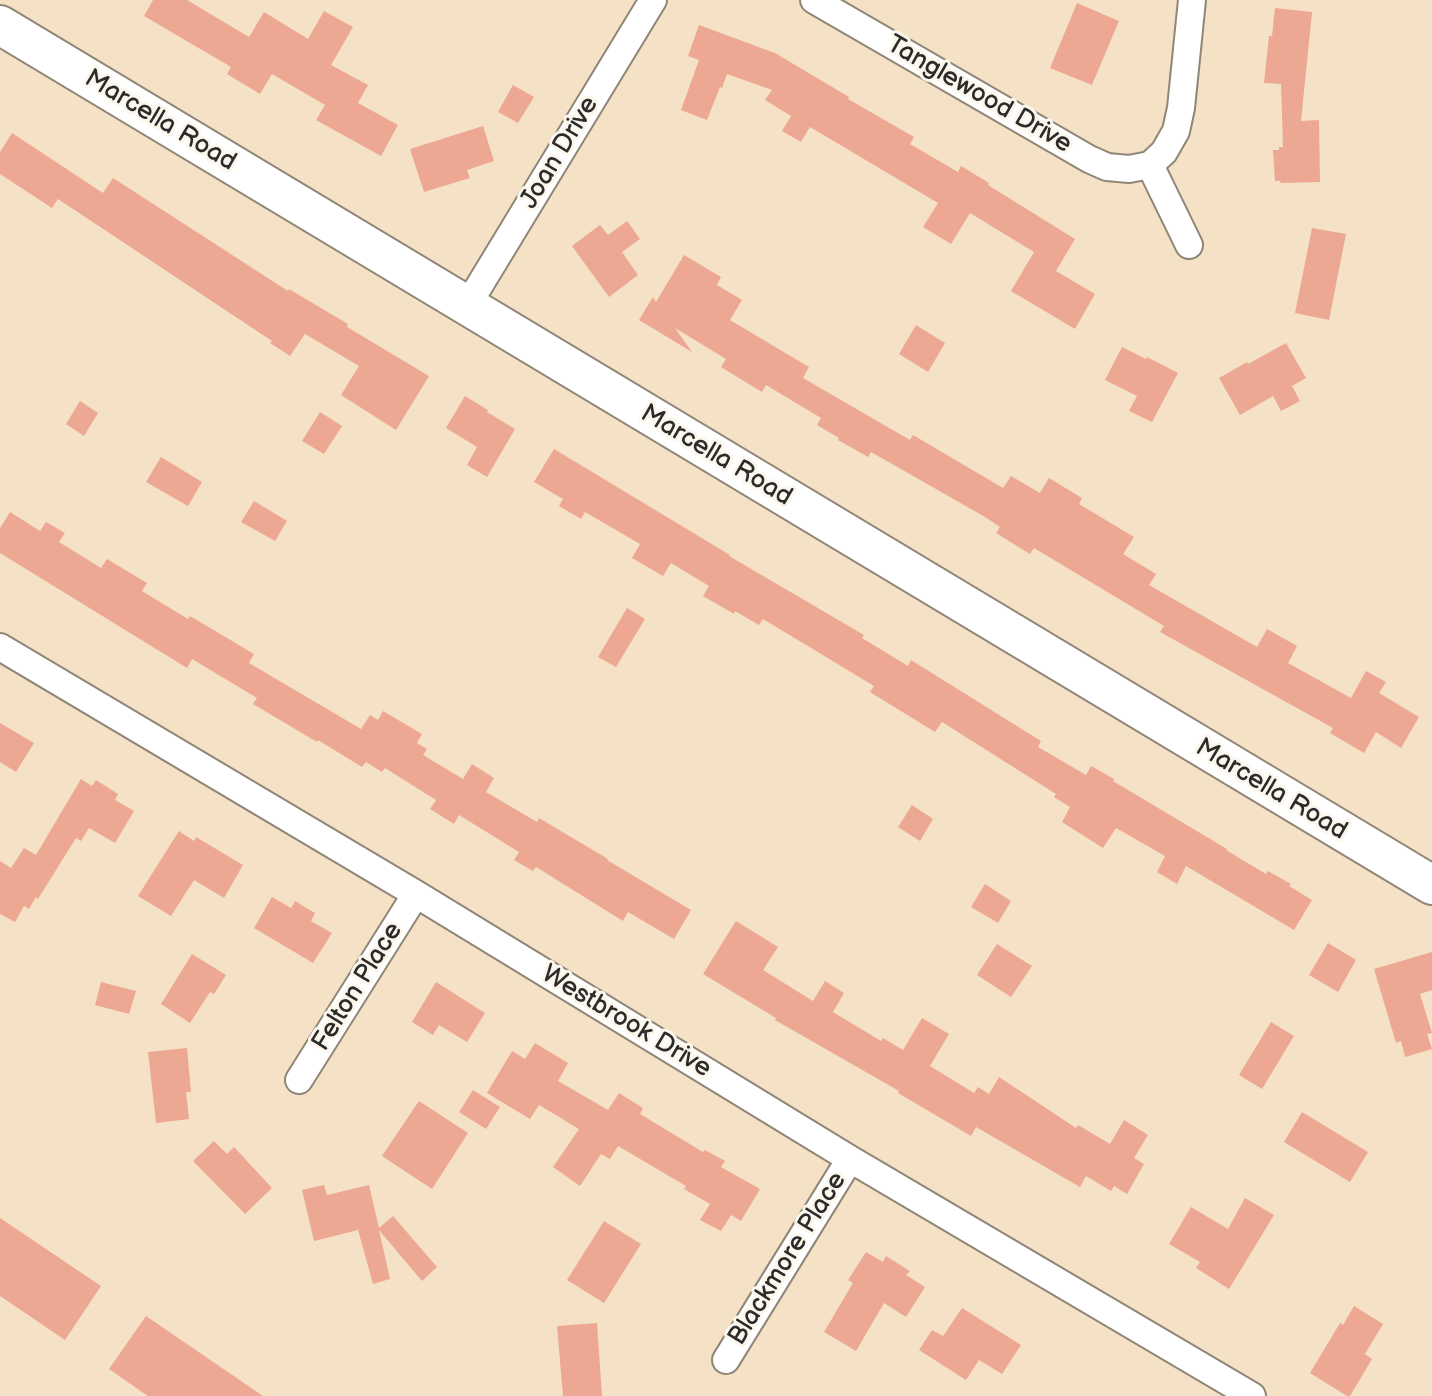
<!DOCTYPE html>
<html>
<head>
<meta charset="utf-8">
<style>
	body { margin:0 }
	canvas { display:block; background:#f5e1c6 }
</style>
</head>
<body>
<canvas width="1432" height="1396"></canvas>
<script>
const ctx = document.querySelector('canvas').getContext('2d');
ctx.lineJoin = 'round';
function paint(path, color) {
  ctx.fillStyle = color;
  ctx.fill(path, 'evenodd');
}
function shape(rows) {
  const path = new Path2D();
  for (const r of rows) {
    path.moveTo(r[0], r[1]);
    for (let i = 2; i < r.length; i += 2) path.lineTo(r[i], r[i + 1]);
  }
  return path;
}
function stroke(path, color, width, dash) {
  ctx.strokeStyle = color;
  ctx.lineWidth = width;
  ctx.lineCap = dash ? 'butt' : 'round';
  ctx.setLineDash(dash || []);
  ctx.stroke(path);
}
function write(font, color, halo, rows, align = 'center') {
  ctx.font = font + ' "Balsamiq Sans",sans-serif';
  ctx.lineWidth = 6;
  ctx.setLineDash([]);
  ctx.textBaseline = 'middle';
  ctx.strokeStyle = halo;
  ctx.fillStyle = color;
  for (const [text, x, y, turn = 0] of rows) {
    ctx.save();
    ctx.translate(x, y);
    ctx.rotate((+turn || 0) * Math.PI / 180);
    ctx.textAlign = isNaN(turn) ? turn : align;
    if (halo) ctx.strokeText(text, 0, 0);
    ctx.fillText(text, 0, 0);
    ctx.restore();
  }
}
paint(shape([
	[153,0,187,0,249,37,264,12,308,39,324,11,353,27,331,65,368,85,358,103,398,125,381,156,316,120,325,105,272,74,260,94,227,74,231,67,144,16],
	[1077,3,1119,21,1092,85,1050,68],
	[1275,8,1312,12,1301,121,1319,120,1320,182,1280,183,1281,181,1275,181,1273,150,1279,150,1279,147,1283,147,1281,84,1264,83,1269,36,1272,36],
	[699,25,775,53,849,97,848,99,914,137,910,144,958,172,961,166,989,183,988,185,1075,239,1056,271,1095,294,1075,329,1011,291,1034,252,970,213,951,244,923,227,938,203,810,127,801,142,782,131,791,116,765,100,772,90,727,74,722,88,720,87,707,120,681,110,699,60,688,56],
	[513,85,534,97,518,123,498,112],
	[483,126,494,161,467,170,470,178,424,192,410,149],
	[12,133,103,193,113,178,288,291,289,289,348,324,347,327,429,376,396,430,341,395,359,366,305,334,290,356,270,343,272,341,58,199,52,208,0,174,0,152],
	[627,221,640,239,622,252,638,275,609,297,572,246,600,225,608,235],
	[1312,228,1346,234,1329,320,1295,313],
	[684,255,721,277,717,285,742,300,730,320,809,367,803,378,910,440,913,435,1003,488,1011,476,1040,493,1049,478,1082,498,1079,504,1134,537,1123,554,1156,574,1149,585,1257,647,1267,629,1297,646,1288,663,1351,698,1366,671,1386,682,1379,693,1419,717,1401,748,1376,732,1364,753,1330,733,1333,728,1160,632,1164,626,1034,548,1030,554,996,533,1000,527,985,517,871,452,868,457,838,440,839,438,817,425,821,418,766,385,762,392,721,367,726,359,675,328,692,352,639,320,653,297,656,302],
	[916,325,945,343,928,372,899,354],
	[1286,343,1306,378,1292,386,1300,401,1281,411,1273,396,1240,415,1219,378,1247,362,1248,364],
	[1122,347,1146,359,1147,357,1178,373,1152,422,1129,411,1137,396,1105,380],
	[465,396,488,410,487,412,515,429,487,477,467,465,477,447,446,428],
	[80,401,98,413,84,436,66,424],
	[320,412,342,426,324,454,302,441],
	[554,449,730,555,729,556,864,635,862,638,908,666,911,660,1041,741,1038,747,1086,775,1091,766,1114,779,1113,781,1227,849,1226,850,1266,874,1268,871,1291,884,1289,886,1312,900,1294,930,1186,866,1177,884,1157,872,1165,856,1116,828,1103,848,1062,822,1070,807,1054,797,1056,794,942,722,935,732,870,692,874,686,763,619,759,625,735,611,734,614,703,596,709,586,671,563,663,576,632,558,640,544,585,512,581,519,559,506,563,499,534,482],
	[161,457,202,482,188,506,146,482],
	[254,501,287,521,275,541,241,522],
	[10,512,40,531,46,522,65,533,59,542,101,568,107,559,147,583,142,591,188,619,190,616,254,654,249,663,361,729,370,715,378,720,383,711,422,734,417,743,427,749,423,755,463,779,472,764,494,778,486,792,537,822,539,818,608,859,607,860,691,910,674,939,628,912,623,921,536,867,533,871,514,860,519,852,459,815,454,824,430,809,436,800,385,768,382,772,366,762,362,767,318,740,317,742,253,704,257,698,192,659,187,668,0,553,0,528],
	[627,608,645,619,616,667,598,657],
	[0,723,34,743,16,772,0,762],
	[81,779,92,786,96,780,118,794,115,800,134,811,115,843,89,828,81,841,76,838,38,899,36,897,29,909,24,906,15,922,0,914,0,861,11,868,24,848,36,855],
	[912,805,933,819,920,841,898,827],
	[179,831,194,841,196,837,243,865,224,898,194,880,171,916,138,896],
	[985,884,1011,901,998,923,971,907],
	[272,897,291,908,295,901,315,913,311,921,332,933,313,963,254,928],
	[736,921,778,947,763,970,813,1001,825,981,844,993,833,1012,881,1041,883,1038,903,1050,922,1018,949,1034,930,1066,974,1093,978,1087,989,1094,999,1077,1076,1128,1078,1125,1110,1144,1124,1120,1148,1135,1134,1158,1144,1164,1127,1194,1114,1186,1111,1191,1086,1176,1080,1187,976,1127,971,1136,898,1093,899,1091,775,1020,776,1018,703,974],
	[1328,943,1356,960,1338,992,1309,975],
	[997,944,1032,966,1011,997,977,975],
	[1432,952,1432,990,1420,994,1432,1033,1427,1034,1432,1049,1405,1057,1401,1041,1396,1043,1374,969],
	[192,954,226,975,214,994,210,992,190,1023,161,1004],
	[101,982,136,991,129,1014,95,1005],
	[436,982,485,1013,467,1042,439,1025,433,1035,412,1022],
	[1271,1022,1294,1036,1262,1089,1239,1075],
	[535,1043,568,1063,558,1081,608,1110,619,1093,643,1108,640,1114,703,1152,705,1150,725,1161,721,1167,760,1189,741,1221,731,1215,721,1231,700,1220,710,1204,684,1189,686,1186,618,1146,610,1159,601,1154,580,1186,553,1167,579,1129,539,1105,530,1119,487,1093,512,1051,525,1059],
	[187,1048,191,1092,186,1092,189,1119,156,1123,148,1052],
	[473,1090,500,1107,486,1129,459,1112],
	[419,1101,468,1133,432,1189,382,1156],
	[1302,1112,1368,1152,1350,1182,1284,1142],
	[214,1141,227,1154,234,1147,272,1188,245,1214,193,1161],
	[324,1185,327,1195,369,1185,379,1228,393,1216,437,1267,422,1281,379,1230,390,1279,373,1284,358,1230,314,1241,302,1190],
	[1245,1198,1274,1215,1229,1289,1196,1268,1200,1262,1169,1244,1191,1207,1228,1229],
	[0,1218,101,1286,65,1340,0,1296],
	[604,1221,641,1244,604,1303,567,1280],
	[866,1252,883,1262,886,1256,910,1271,906,1275,925,1287,906,1317,884,1303,856,1351,824,1332,853,1283,848,1280],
	[1354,1306,1383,1324,1365,1354,1372,1359,1350,1396,1347,1396,1310,1373,1340,1323,1343,1325],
	[962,1308,1021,1345,1002,1374,979,1360,966,1380,919,1350,932,1330,943,1336],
	[146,1316,263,1396,148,1396,119,1376,109,1369],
	[597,1323,602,1396,563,1396,557,1326]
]), '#eca893');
const street = shape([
	[814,0,1089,159,1107,167,1129,169,1150,165,1164,152,1176,131,1181,108,1192,0],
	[1150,165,1189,245],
	[467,306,653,0],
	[0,647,416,894,850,1159,1252,1396],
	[299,1080,416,894],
	[726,1360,850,1159]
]);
const secondary = shape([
	[0,25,1432,885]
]);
stroke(street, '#908678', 30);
stroke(secondary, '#908678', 42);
stroke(street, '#fff', 26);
stroke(secondary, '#fff', 38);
write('26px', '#2b2b2b', '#fbf7ec', [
	["Tanglewood Drive",979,95,30],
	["Marcella Road",160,121,31],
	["Joan Drive",560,153,-59],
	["Marcella Road",716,456,31],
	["Marcella Road",1271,790,31],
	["Felton Place",358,987,-58],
	["Westbrook Drive",626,1022,31],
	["Blackmore Place",788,1259,-58]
]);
</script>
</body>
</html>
